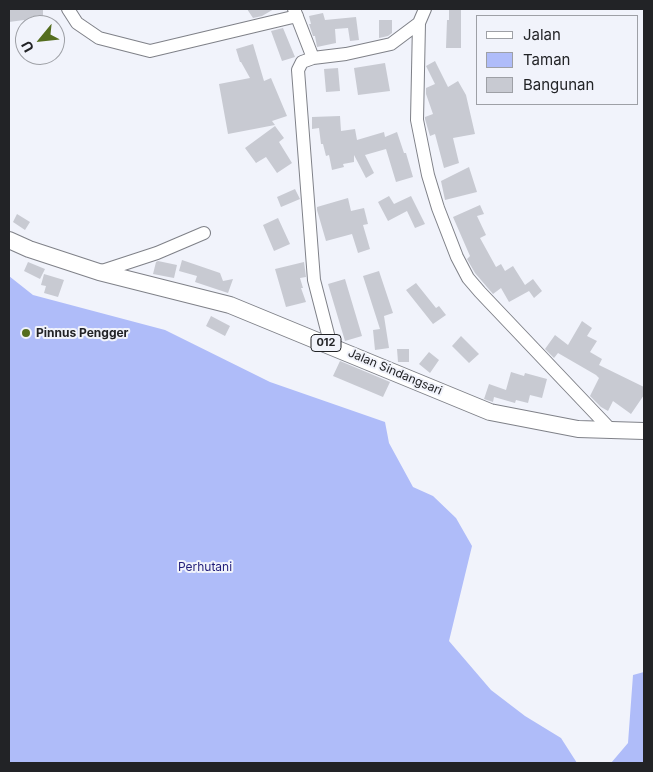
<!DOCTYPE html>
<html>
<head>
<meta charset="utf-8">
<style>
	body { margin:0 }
	#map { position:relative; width:653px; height:772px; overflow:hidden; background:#f1f3fb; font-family:Inter,sans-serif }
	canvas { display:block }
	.frame { position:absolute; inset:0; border:10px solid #222326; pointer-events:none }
	.legend { position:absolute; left:476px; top:15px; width:162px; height:90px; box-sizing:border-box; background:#f1f3fb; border:1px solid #9ea0a6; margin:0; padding:6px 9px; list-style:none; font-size:15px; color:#222326 }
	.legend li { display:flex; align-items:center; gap:10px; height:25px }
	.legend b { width:25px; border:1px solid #9ea0a6 }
	.north { position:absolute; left:15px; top:15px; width:50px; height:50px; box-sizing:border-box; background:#f1f3fb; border:1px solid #9ea0a6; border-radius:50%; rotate:242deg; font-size:14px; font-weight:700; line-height:20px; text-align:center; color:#222326 }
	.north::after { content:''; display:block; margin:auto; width:18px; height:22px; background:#546d1e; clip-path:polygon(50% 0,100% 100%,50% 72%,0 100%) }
</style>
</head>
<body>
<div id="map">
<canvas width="653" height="772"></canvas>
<div class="frame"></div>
<ul class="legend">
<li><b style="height:6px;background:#fff"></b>Jalan</li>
<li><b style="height:14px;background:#afbcf9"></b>Taman</li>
<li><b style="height:14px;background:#c8cad2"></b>Bangunan</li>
</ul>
<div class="north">U</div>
</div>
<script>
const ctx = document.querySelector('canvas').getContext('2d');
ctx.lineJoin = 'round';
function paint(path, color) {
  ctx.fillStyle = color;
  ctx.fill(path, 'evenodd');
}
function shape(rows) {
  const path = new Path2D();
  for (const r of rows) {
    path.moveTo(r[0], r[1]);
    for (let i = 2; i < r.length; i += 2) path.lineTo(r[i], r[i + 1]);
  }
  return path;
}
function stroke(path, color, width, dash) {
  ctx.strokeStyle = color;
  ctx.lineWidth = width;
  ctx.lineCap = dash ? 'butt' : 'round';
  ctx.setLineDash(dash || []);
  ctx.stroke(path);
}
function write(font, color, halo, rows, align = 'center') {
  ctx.font = font + ' Inter,sans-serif';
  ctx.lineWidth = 4;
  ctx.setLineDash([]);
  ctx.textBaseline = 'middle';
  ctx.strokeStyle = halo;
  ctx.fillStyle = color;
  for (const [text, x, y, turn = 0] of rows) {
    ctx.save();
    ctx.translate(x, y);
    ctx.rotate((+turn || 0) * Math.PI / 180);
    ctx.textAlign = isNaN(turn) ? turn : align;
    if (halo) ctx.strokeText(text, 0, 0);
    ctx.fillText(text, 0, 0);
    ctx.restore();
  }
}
paint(shape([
	[9,276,33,295,165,330,270,382,385,422,389,443,413,487,433,496,456,518,472,546,449,641,491,690,525,716,561,738,577,763,9,763],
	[644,672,644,763,611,763,628,743,633,675]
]), '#afbcf9');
paint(shape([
	[9,9,43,9,43,24,24,23,24,20,9,22],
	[247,9,274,9,262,16,253,18],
	[449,9,461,9,461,48,446,48,447,20,449,20],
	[323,13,325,20,356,17,359,40,350,41,348,28,335,29,336,43,317,47,315,36,313,36,309,24,311,24,309,16],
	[379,20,392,20,392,33,388,36,379,38],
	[283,28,295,57,282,61,271,31],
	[253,44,264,81,271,78,287,116,272,121,275,125,228,134,219,84,250,78,241,62,240,62,236,49],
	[435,61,448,87,458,81,466,95,475,134,453,138,459,163,444,168,435,134,430,136,425,119,425,117,433,114,426,94,426,88,435,84,426,66],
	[385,63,390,91,358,95,354,68],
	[338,68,340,91,326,92,324,69],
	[340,116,341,131,355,129,357,140,384,132,385,137,397,132,404,153,406,153,413,177,396,182,386,149,365,155,374,173,366,178,354,155,354,162,343,164,344,167,332,170,329,155,326,156,323,144,321,144,319,128,312,129,312,117],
	[275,126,284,138,279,142,292,163,277,173,266,157,256,163,245,148],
	[469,167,477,192,445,200,441,181],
	[295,189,300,199,281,207,277,197],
	[389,196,394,204,411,196,425,224,415,228,407,211,388,221,378,202],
	[348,198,351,211,364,208,368,224,363,225,370,249,358,253,352,234,326,241,317,210,317,207],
	[480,205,484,214,477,216,486,235,480,238,496,267,501,264,505,271,513,266,525,285,533,279,542,291,534,298,529,291,509,302,501,288,493,294,475,273,467,259,470,256,453,217],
	[17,214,30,222,25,230,13,222],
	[278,218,290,244,274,251,263,225],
	[182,260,220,273,223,281,233,279,228,293,195,282,197,276,179,271],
	[158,261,177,265,174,278,153,274,156,262],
	[28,262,45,269,40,279,24,271],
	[304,262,306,277,300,278,303,288,301,288,306,302,286,307,275,269],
	[379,271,393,313,384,316,389,348,375,350,373,330,380,329,363,276],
	[44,274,64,280,58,297,44,293,46,286,41,285],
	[345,279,362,336,345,341,328,284],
	[416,283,436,308,439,306,446,315,433,324,406,290],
	[211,316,230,326,225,336,206,326],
	[582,321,592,328,587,336,597,341,590,352,602,359,599,365,644,387,644,395,631,414,613,401,608,411,601,407,590,396,599,378,596,375,558,353,554,358,545,349,555,335,568,345],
	[461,336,479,354,469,363,452,346],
	[397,349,409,349,409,362,398,362],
	[429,352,439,360,430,373,419,364],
	[340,361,390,382,383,397,333,376],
	[511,372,524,376,525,373,547,379,542,398,530,395,528,403,516,400,515,403,494,397,493,402,484,399,489,384,506,390]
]), '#c8cad2');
const minor = shape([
	[68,9,77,23,99,38,150,51,297,16],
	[294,9,313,58],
	[419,23,417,120,428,175,438,208,457,257,468,278,480,292,611,430],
	[99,272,157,253,204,233],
	[331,346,314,280,298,70,302,62,313,58,346,54,391,44,419,23,425,9]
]);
const major = shape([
	[9,240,29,249,99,272,230,305,490,412,578,429,644,431]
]);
stroke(minor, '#7f8188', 14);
stroke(major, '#7f8188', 18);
stroke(minor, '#fff', 12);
stroke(major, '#fff', 16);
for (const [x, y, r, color] of [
	[26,333,5,"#546d1e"]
]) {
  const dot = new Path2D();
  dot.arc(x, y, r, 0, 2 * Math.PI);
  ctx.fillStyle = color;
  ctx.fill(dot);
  stroke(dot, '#f1f3fb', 2);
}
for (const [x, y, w] of [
	[326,343,30]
]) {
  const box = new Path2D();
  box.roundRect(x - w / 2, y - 8.5, w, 17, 4);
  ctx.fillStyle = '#f1f3fb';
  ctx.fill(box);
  stroke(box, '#222326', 1);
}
write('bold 11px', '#222326', null, [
	["012",326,343]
]);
write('bold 12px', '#222326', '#f1f3fb', [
	["Pinnus Pengger",36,333]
], 'left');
write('12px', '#222326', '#f1f3fb', [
	["Jalan Sindangsari",395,372,23]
]);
write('12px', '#211d79', '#f1f3fb', [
	["Perhutani",205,567]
]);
</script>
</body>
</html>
